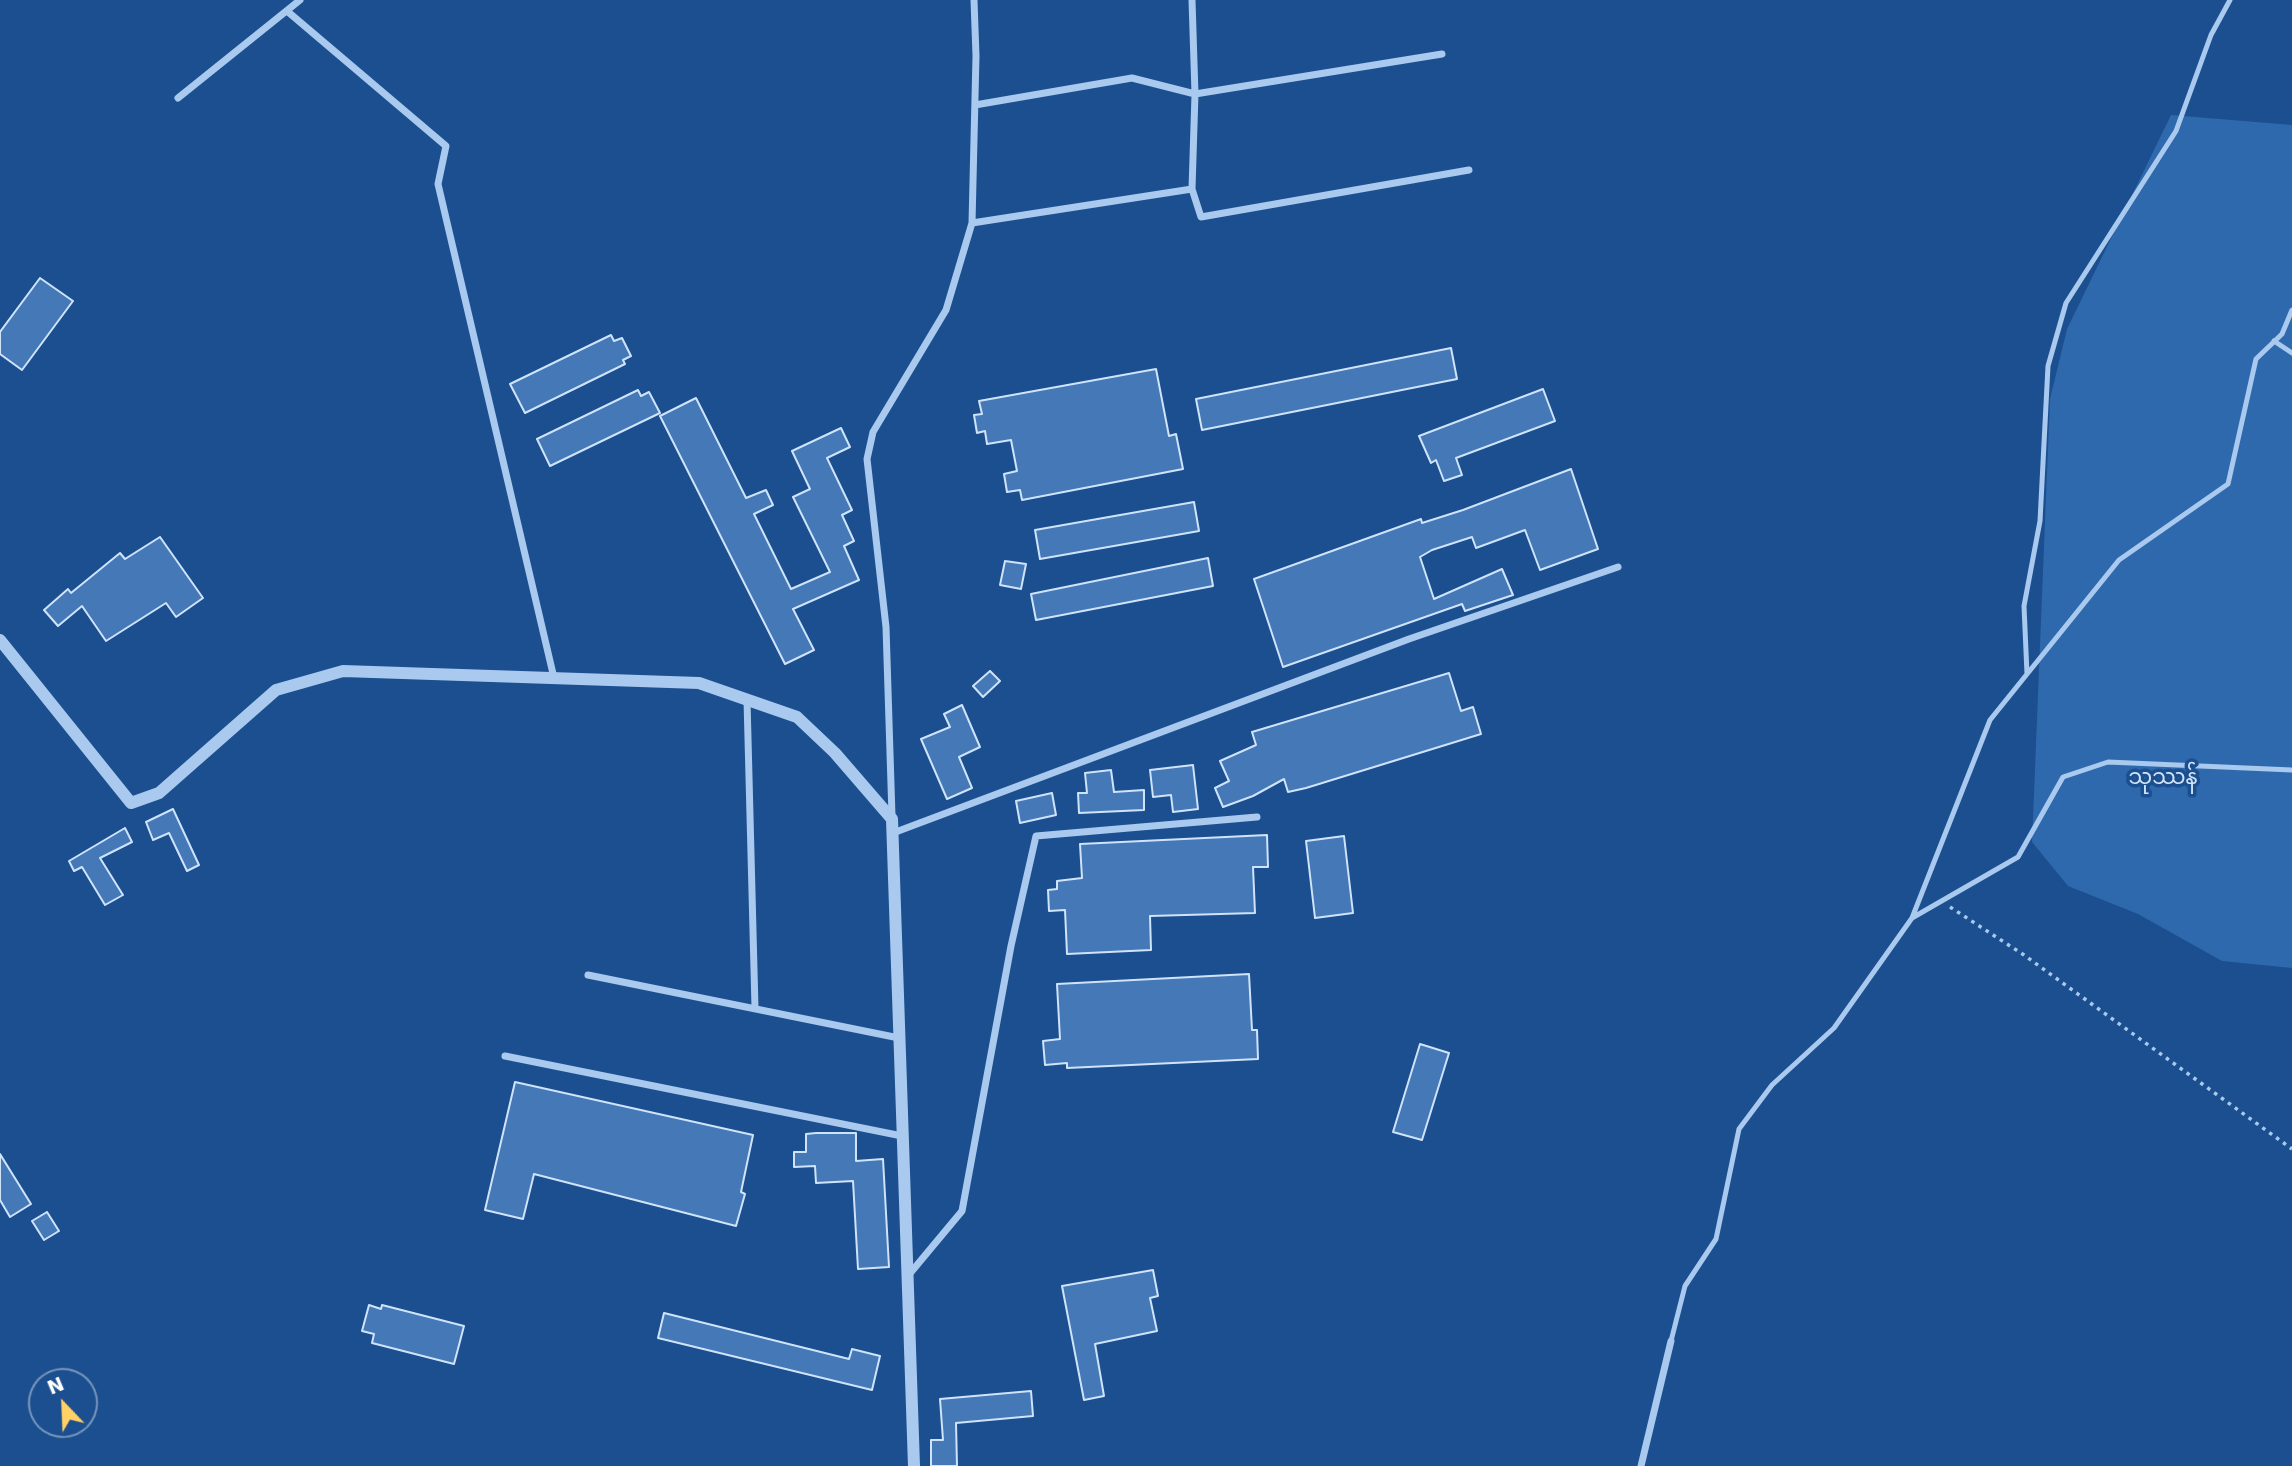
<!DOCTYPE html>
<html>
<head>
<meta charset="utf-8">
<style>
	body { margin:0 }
	#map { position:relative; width:2292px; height:1466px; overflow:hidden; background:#1b4f8f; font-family:"DejaVu Sans",sans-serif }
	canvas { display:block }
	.north { position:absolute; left:28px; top:1368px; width:70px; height:70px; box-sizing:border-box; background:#1b4f8f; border:2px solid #7695bc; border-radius:50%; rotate:337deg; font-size:19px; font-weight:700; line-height:28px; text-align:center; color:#fff }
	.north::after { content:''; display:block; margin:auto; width:24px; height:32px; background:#ffd166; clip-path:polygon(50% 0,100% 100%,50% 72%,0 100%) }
</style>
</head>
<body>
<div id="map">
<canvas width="2292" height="1466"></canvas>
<div class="north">N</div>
</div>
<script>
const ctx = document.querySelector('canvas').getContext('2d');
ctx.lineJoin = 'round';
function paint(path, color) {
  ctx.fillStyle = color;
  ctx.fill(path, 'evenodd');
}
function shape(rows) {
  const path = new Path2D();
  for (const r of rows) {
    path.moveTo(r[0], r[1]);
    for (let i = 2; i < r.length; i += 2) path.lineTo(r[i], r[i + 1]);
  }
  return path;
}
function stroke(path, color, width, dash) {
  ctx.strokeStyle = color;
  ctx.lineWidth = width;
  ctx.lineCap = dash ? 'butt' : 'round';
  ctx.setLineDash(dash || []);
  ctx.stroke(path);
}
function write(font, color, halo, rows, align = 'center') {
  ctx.font = font + ' "DejaVu Sans","Noto Sans Myanmar",sans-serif';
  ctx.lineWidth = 7;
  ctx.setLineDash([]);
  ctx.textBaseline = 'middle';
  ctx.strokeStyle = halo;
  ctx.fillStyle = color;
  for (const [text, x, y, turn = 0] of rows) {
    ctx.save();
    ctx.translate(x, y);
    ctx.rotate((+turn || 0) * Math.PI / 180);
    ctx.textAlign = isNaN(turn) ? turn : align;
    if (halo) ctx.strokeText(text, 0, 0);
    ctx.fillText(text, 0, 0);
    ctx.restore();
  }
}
paint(shape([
	[2171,115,2292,125,2292,968,2222,961,2138,914,2068,886,2032,842,2050,399,2067,329]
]), '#2e69ad');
const building = shape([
	[40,278,73,301,22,370,0,354,0,332,40,278],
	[611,335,614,341,622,338,631,356,623,360,625,364,525,413,510,384,611,335],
	[1451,348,1457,379,1202,430,1196,399,1451,348],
	[1156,369,1169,436,1176,434,1183,469,1022,500,1020,490,1007,492,1004,474,1017,471,1011,440,987,444,985,431,977,433,974,415,982,414,979,401,1156,369],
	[1543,389,1555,421,1456,458,1462,475,1444,481,1436,460,1431,463,1419,436,1543,389],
	[638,390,641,396,649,392,660,413,550,466,537,439,638,390],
	[696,398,746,498,766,490,773,505,754,514,791,589,830,572,793,497,810,489,792,451,841,428,850,447,827,458,852,510,842,515,854,541,844,546,859,580,793,609,814,650,785,664,660,416,696,398],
	[1571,469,1598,549,1540,570,1525,530,1476,548,1472,537,1432,550,1420,557,1434,599,1502,569,1513,595,1465,611,1462,604,1283,667,1254,579,1421,519,1422,523,1463,510,1571,469],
	[1194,502,1199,531,1040,559,1035,530,1194,502],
	[160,537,203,598,176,617,166,603,106,641,82,606,58,626,44,610,68,589,71,593,120,553,125,559,160,537],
	[1208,558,1213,586,1036,620,1031,594,1208,558],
	[1005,561,1026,564,1021,589,1000,585,1005,561],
	[990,671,1000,681,983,697,973,686,990,671],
	[1449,673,1461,711,1473,707,1481,734,1306,788,1288,792,1284,779,1253,796,1223,807,1215,788,1229,781,1220,761,1256,745,1252,732,1449,673],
	[962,705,980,747,959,757,972,788,947,799,921,739,950,727,944,714,962,705],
	[1193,765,1198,809,1173,812,1171,795,1153,797,1150,770,1193,765],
	[1111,770,1114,792,1144,790,1144,810,1079,813,1078,793,1087,793,1085,773,1111,770],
	[1052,793,1056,815,1020,823,1016,801,1052,793],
	[173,809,199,865,187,871,169,833,153,840,146,822,173,809],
	[125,828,132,842,100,858,123,895,105,905,82,867,74,871,69,861,125,828],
	[1267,835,1268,867,1253,867,1255,913,1150,916,1151,950,1067,954,1065,910,1049,911,1048,890,1057,889,1057,881,1082,878,1080,844,1267,835],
	[1344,836,1353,913,1315,918,1306,841,1344,836],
	[1249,974,1252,1030,1257,1030,1258,1059,1067,1068,1067,1063,1045,1065,1043,1041,1060,1039,1057,984,1249,974],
	[1420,1044,1449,1053,1422,1140,1393,1132,1420,1044],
	[515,1082,753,1135,741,1192,745,1194,736,1226,534,1174,523,1219,485,1210,515,1082],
	[816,1133,856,1133,856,1161,883,1159,889,1267,858,1269,853,1181,816,1183,815,1166,794,1167,794,1152,806,1152,806,1134,816,1133],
	[0,1154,31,1204,10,1217,0,1200,0,1154],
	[47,1212,59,1231,44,1240,32,1221,47,1212],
	[1153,1270,1158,1296,1150,1298,1157,1331,1095,1344,1104,1396,1084,1400,1062,1286,1153,1270],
	[369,1305,381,1309,382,1305,464,1326,454,1364,372,1343,374,1334,362,1331,369,1305],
	[664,1313,849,1359,852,1349,880,1356,872,1390,658,1338,664,1313],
	[1031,1391,1033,1416,956,1423,957,1466,931,1466,931,1440,943,1440,940,1399,1031,1391]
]);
paint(building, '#4478b7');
stroke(building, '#cfe3fa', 2);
stroke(shape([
	[1950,907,2024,955,2292,1149]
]), '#a9c9ee', 3.5, [3.5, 5]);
stroke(shape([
	[2274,341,2292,353],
	[2027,674,2024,606,2040,521,2048,366,2066,303,2176,131,2211,35,2230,0],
	[1912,918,1990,720,2119,560,2228,484,2256,359,2282,334,2292,310],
	[1671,1341,1685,1286,1716,1239,1739,1129,1772,1085,1834,1028,1912,918,2018,857,2063,777,2108,762,2292,770]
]), '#a9c9ee', 5);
stroke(shape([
	[1192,0,1195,94,1192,189,1201,217,1469,170],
	[287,11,446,146,438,184,554,678],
	[178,98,300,0],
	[975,105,1132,78,1195,94,1442,54],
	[972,223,1192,189],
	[747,700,755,1008],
	[892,816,886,627,867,459,873,432,946,310,972,223,976,56,974,0],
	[893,833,1409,639,1618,567],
	[588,975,899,1038],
	[505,1056,902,1136],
	[907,1277,962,1211,1011,946,1036,836,1257,817],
	[1641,1466,1671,1341]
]), '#a9c9ee', 7);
stroke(shape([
	[0,640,131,803,159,793,276,690,343,671,699,683,797,717,835,753,892,819,914,1466]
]), '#a9c9ee', 12);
write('21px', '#cfe3fa', '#1b4f8f', [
	["သုဿန်",2163,779]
]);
</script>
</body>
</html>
